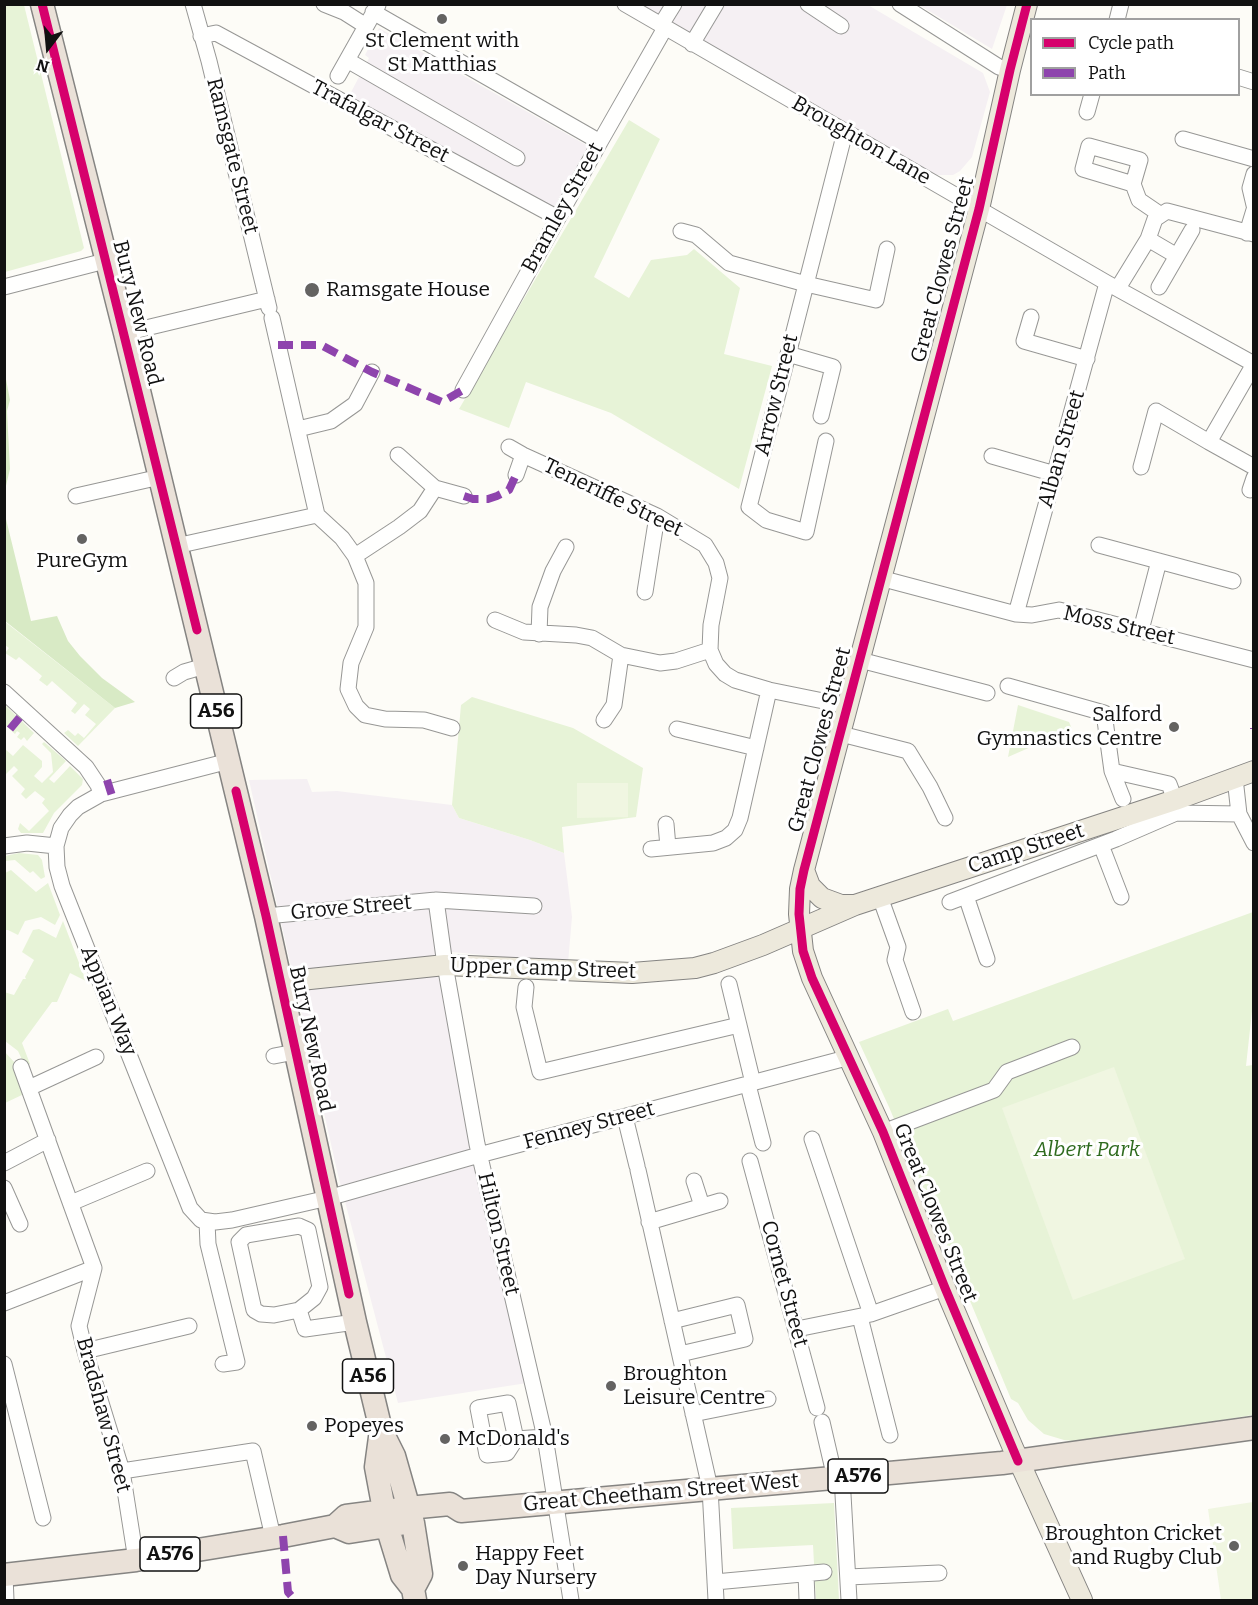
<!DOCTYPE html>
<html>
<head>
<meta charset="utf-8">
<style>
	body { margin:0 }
	#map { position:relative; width:1258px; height:1605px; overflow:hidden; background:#fdfcf7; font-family:Bitter,serif }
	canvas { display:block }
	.frame { position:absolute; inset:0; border:6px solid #111; pointer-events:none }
	.legend { position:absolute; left:1030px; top:18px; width:210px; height:78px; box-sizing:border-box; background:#fff; border:2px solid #a0a0a0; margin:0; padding:8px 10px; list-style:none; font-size:18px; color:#111 }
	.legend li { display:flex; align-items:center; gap:12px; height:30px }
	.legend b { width:30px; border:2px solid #a0a0a0 }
	.north { position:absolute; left:18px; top:18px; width:60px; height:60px; -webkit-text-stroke:4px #fff; paint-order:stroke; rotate:196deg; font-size:16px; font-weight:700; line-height:24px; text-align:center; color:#111 }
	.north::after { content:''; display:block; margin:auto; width:21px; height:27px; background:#111; clip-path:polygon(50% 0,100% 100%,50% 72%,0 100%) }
</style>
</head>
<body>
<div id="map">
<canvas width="1258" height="1605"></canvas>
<div class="frame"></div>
<ul class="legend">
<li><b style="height:8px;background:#d6006c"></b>Cycle path</li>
<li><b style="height:8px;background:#8e44ad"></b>Path</li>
</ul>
<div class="north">N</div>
</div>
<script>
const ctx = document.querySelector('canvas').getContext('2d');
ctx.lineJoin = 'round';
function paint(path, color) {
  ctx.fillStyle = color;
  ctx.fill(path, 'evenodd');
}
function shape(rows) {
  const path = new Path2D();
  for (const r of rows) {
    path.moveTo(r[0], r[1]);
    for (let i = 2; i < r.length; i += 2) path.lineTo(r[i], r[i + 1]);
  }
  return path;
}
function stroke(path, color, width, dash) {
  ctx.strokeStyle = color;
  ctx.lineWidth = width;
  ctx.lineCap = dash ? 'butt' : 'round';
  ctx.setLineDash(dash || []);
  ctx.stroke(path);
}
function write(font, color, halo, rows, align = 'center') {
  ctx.font = font + ' Bitter,serif';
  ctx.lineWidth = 6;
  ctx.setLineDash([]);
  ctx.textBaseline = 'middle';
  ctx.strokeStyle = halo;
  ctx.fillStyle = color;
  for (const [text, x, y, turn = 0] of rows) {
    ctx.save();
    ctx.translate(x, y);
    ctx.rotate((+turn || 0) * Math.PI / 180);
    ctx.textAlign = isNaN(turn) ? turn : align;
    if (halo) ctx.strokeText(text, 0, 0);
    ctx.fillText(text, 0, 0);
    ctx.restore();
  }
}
paint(shape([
	[637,5,868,5,983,73,990,92,972,157,960,171,953,175,933,175],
	[919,5,1007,5,992,49],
	[379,28,588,146,554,207,349,96,369,58,365,55],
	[307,779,312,792,337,791,452,805,459,818,530,840,564,853,572,917,568,963,452,952,433,960,449,1014,527,1383,398,1403,338,1175,249,780]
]), '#f5f0f3');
paint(shape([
	[5,4,24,5,84,248,81,251,5,272],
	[629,120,660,139,594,277,629,298,651,260,687,255,694,249,740,288,724,354,772,366,739,489,611,413,526,382,509,428,459,409],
	[4,621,115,708,78,746,64,733,68,730,75,736,78,733,84,738,96,724,85,715,90,709,84,704,75,714,71,711,77,703,52,681,47,686,39,680,42,676,19,657,16,660,5,653,9,648,5,645],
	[472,697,573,728,643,768,636,817,562,827,564,853,530,840,459,818,452,805,461,705],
	[5,705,34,733,27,741,24,737,21,740,17,737,20,733,17,731,15,734,5,725],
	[1018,705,1069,722,1072,729,1008,757],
	[44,742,66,761,49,779,54,783,70,766,83,779,82,785,54,813,43,833,21,833,18,829,20,823,29,831,49,811,42,803,45,799,35,791,26,799,21,794,25,789,12,776,18,770,14,766,5,775,5,749,13,756,23,745,42,761,42,767,34,776,42,783,53,772,51,753,42,744],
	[19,853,38,855,42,860,45,877,41,879,33,871,30,873,15,860,5,861,5,856],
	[11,870,36,892,48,883,60,915,55,925,41,917,25,921,18,935,8,930,5,930,5,873],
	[1253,912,1254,993,1246,1066,1253,1065,1253,1415,1083,1442,1064,1440,1044,1434,1028,1420,1018,1403,1011,1399,889,1107,859,1042,948,1009,953,1021],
	[63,921,86,981,70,973,57,1002,52,1002,22,1043,30,1064,25,1066,18,1051,5,1041,4,992,14,995,23,979,26,979,25,977,34,960,22,952,33,930,39,929,56,938],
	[4,1051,15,1063,24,1094,5,1103],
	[834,1503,839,1600,816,1600,813,1545,733,1549,731,1508]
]), '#e7f3d7');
paint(shape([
	[5,374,10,400,7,411,10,469,5,490],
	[5,515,31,621,57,616,68,641,80,656,102,678,135,702,115,708,5,621]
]), '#d8eac5');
paint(shape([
	[577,783,628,783,628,817,577,818],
	[1114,1067,1185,1259,1073,1300,1002,1108],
	[1253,1502,1253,1600,1221,1600,1208,1509]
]), '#f0f6e1');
const minor = shape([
	[193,4,209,61,269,308],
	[324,4,344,12,366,26],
	[625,4,1107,283,1254,364],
	[808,4,841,26],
	[900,4,999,67,1010,70],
	[373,12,600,142],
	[1117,20,1121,4],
	[661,25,674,4],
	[201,36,216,33,558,218],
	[692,44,716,4],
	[347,60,517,158],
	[338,76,378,5],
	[1238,77,1254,82],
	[1087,112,1092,94],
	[1183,139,1254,159],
	[1254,174,1250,188,1254,205],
	[1133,184,1083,169,1089,146,1140,160,1133,184,1139,200,1161,215],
	[681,231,696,235,729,263,806,284,876,300,887,249],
	[1247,233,1254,210],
	[1148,239,1177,256],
	[4,287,105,261],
	[1159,287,1192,230],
	[1118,288,1148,239,1155,219,1167,211,1254,234],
	[1031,317,1024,341,1087,359],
	[272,318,317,515],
	[125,333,267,299],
	[788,354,833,367,821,416],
	[463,390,600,142,665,28],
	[298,429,331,421,355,404,372,372],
	[826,441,806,532,766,520,749,507,845,132],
	[1209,442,1254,467],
	[509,447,523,455,657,516,705,545,716,563,720,578,711,625,710,650,716,664,725,674,735,680,769,690,848,706],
	[992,456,1055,474],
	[1141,467,1156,411,1209,442,1254,364],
	[516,475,523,455],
	[435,488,464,496],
	[1250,490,1254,478],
	[76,496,160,477],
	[1099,545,1233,581],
	[176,546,317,515,342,538,355,556,366,583,366,627,351,663,348,689,356,706,365,715,385,719,424,720,452,728],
	[355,556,399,527,420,511,435,488,398,455],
	[880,578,1016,614,1032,615,1059,610,1254,660],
	[645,592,657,516],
	[1016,614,1107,283],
	[495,620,524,632,576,635,592,638,621,655,660,663,676,661,710,650],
	[1141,630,1159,561],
	[539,634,540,607,553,571,566,547],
	[860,660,987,693],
	[174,678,184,672,205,666],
	[1008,686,1104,713,1112,771],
	[4,692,86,767,98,785,101,794],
	[604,720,614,705,621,655],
	[677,729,756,748],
	[841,734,908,751,930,787,945,818],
	[229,761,101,794,78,807,70,815,61,828,56,846,57,867,62,886,190,1208,201,1220,215,1222,232,1220,328,1198,479,1155,850,1057],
	[1235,778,1239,814,1254,843],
	[1123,799,1112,771,1169,784,1175,800],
	[666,824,668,847],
	[1101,845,1121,897],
	[4,846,27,843,56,846],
	[651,849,713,843,726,838,735,830,740,818,769,690],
	[966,896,987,959],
	[880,897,898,947,895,960,913,1012],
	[436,900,445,965,477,1144,545,1437,571,1600],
	[950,902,1116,839,1176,813,1239,814],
	[266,916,436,900,534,906],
	[729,984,753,1083],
	[526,987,524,1007,540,1072,739,1025],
	[274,1056,295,1052],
	[21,1067,94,1268,79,1326,85,1351,122,1471,136,1560],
	[748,1085,763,1143],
	[29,1088,96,1057],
	[625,1117,637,1166],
	[883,1132,994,1090,1007,1072,1072,1047],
	[812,1139,871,1314],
	[750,1161,817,1408],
	[4,1163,48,1140],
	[638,1170,710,1488,716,1600],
	[694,1181,702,1206],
	[4,1188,20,1224],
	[71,1203,147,1171],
	[207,1222,208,1244,237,1362,223,1364],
	[649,1222,720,1201],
	[299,1226,308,1230,320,1287,314,1298,299,1310,274,1315,261,1314,254,1310,239,1242,246,1235,299,1226],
	[4,1303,94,1268],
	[299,1310,305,1329,355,1322],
	[860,1317,890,1435],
	[672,1321,737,1305,745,1339,680,1354],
	[797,1329,871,1314,945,1288],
	[85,1351,189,1326],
	[4,1364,43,1518],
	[508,1403,516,1439,507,1453,487,1455,478,1408,508,1403],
	[693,1414,768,1399],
	[822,1422,835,1478],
	[516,1439,545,1437],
	[122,1471,253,1451,273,1537],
	[842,1477,849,1600],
	[806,1574,807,1600],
	[5,1575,6,1600],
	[848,1577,939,1573],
	[715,1582,824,1572]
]);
const major = shape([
	[1027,4,1010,70,979,209,804,870,800,889,799,914,803,951,812,978,883,1132,945,1288,1013,1448,1082,1600],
	[804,870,810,886,822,898,841,905,855,905],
	[281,982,445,965,632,973,695,968,714,963,763,945,855,905,1175,800,1254,771]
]);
const highway = shape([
	[42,4,125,333,266,916,355,1322,381,1430,394,1456,413,1523,421,1574,413,1589],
	[381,1430,376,1467,387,1526,402,1575,413,1589,415,1600],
	[335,1526,349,1532,400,1524],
	[4,1575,136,1560,283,1536,335,1526,346,1516,408,1508,450,1504,461,1511,1002,1463,1254,1428]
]);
stroke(minor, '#979795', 17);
stroke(major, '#858482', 22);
stroke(highway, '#858482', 25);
stroke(minor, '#fffffe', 15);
stroke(major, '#ede9dc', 20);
stroke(highway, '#eae1d8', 22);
stroke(shape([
	[278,345,321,345,372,372,442,402,463,390],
	[464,496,473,499,488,499,497,496,509,490,516,475],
	[1254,728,1254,729],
	[10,729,20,717],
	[107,780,113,799],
	[283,1536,288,1592,295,1600]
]), '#8e44ad', 8, [15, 8]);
stroke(shape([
	[42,4,197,630],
	[236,791,266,916,349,1294],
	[1018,1461,945,1288,883,1132,812,978,803,951,799,914,800,889,804,870,979,209,1010,70,1027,4]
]), '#d6006c', 9);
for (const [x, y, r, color] of [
	[442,19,6,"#646362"],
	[312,290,8,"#646362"],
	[82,539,6,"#646362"],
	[1174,727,6,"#646362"],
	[611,1386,6,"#646362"],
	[312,1426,6,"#646362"],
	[445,1439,6,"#646362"],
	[1234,1546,6,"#646362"],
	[463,1566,6,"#646362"]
]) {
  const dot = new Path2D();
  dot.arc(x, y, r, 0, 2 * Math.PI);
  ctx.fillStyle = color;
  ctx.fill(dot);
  stroke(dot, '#fff', 2);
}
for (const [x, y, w] of [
	[216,711,51],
	[368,1376,51],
	[858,1476,60],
	[170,1554,60]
]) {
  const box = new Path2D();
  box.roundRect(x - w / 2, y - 17, w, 34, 4.5);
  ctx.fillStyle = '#fff';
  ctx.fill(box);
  stroke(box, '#111', 1.5);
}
write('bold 20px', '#111', null, [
	["A56",216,711],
	["A56",368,1376],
	["A576",858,1476],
	["A576",170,1554]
]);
write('21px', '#111', '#fff', [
	["St Clement with",442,41,"center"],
	["St Matthias",442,65,"center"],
	["Ramsgate House",326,290],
	["PureGym",82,561,"center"],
	["Salford",1162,715,"right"],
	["Gymnastics Centre",1162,739,"right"],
	["Broughton",623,1374],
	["Leisure Centre",623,1398],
	["Popeyes",324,1426],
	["McDonald's",457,1439],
	["Broughton Cricket",1222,1534,"right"],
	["and Rugby Club",1222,1558,"right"],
	["Happy Feet",475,1554],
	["Day Nursery",475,1578]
], 'left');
write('21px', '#111', '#fff', [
	["Trafalgar Street",380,122,28],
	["Broughton Lane",861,141,30],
	["Ramsgate Street",232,156,76],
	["Bramley Street",563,208,-61],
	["Great Clowes Street",943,270,-75],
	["Bury New Road",137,313,76],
	["Arrow Street",777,395,-76],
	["Alban Street",1062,449,-74],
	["Teneriffe Street",613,498,26],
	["Moss Street",1119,626,13],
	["Great Clowes Street",820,740,-75],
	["Camp Street",1026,849,-18],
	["Grove Street",351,908,-5],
	["Upper Camp Street",543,969,2],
	["Appian Way",108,1001,68],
	["Bury New Road",311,1039,78],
	["Fenney Street",589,1126,-15],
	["Great Clowes Street",935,1213,68],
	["Hilton Street",498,1234,77],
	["Cornet Street",784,1284,75],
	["Bradshaw Street",103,1415,75],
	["Great Cheetham Street West",661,1493,-5]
]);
write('italic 21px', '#2f6b1f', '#fff', [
	["Albert Park",1087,1150]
]);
</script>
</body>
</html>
